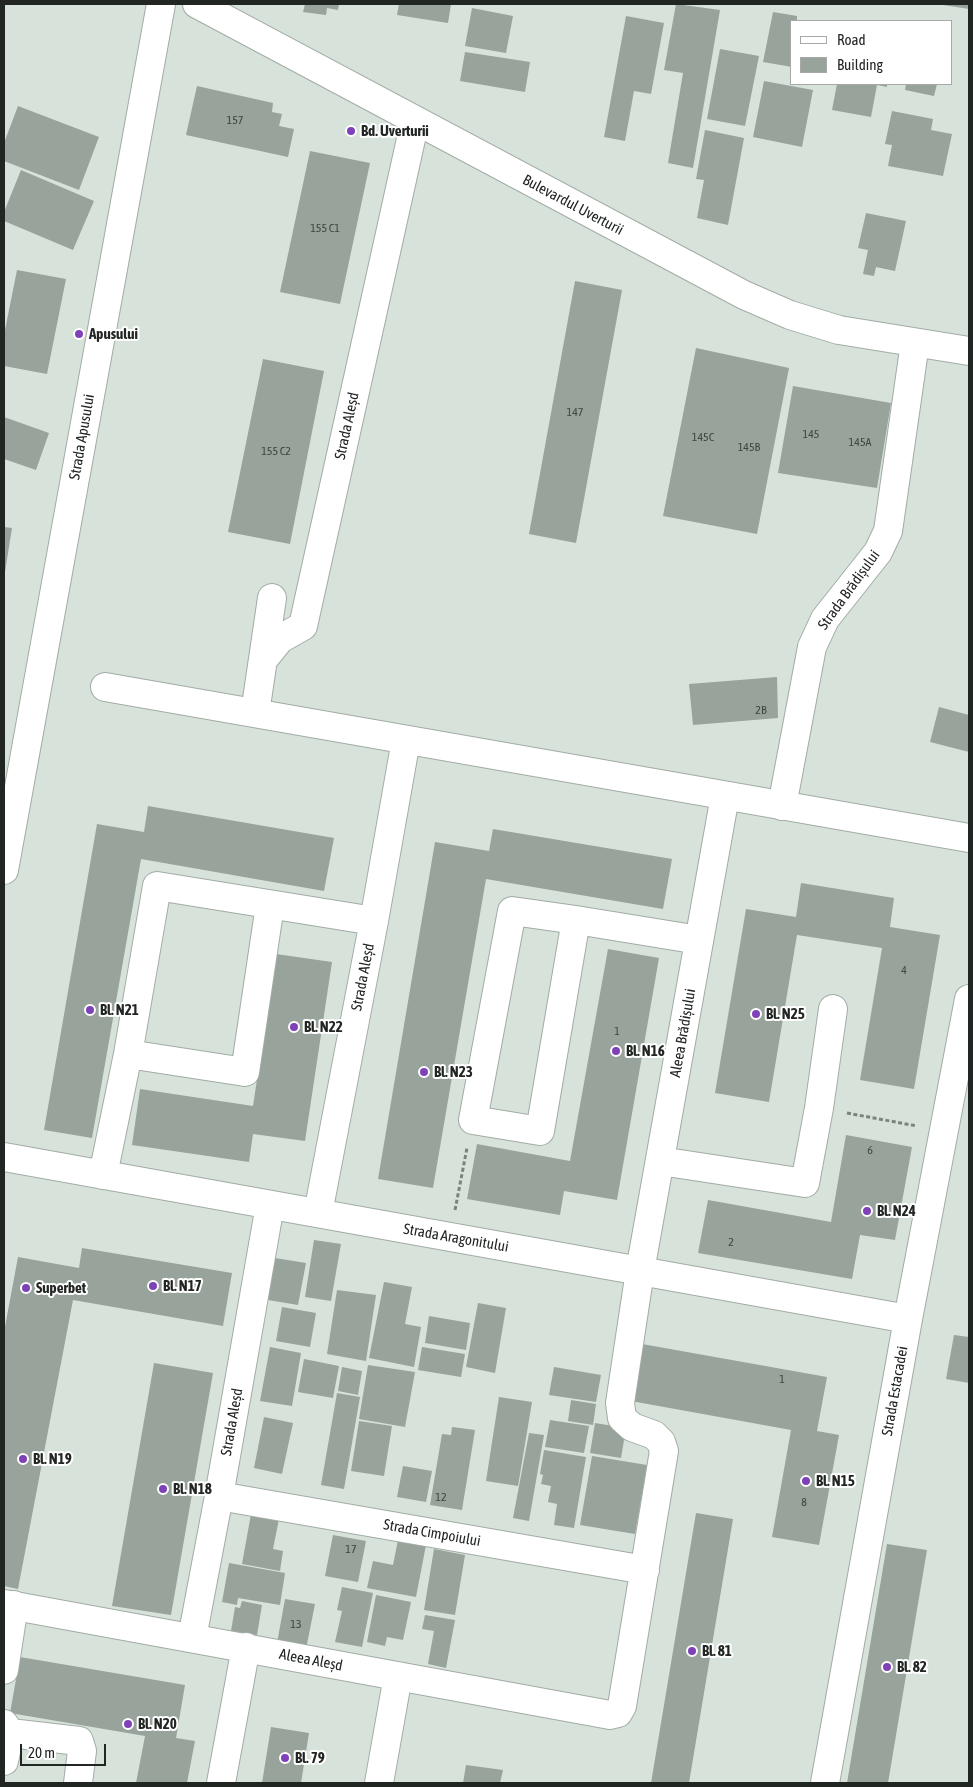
<!DOCTYPE html>
<html>
<head>
<meta charset="utf-8">
<style>
	body { margin:0 }
	#map { position:relative; width:973px; height:1787px; overflow:hidden; background:#d7e2da; font-family:"Asap Condensed",sans-serif }
	canvas { display:block }
	.frame { position:absolute; inset:0; border:5px solid #222623; pointer-events:none }
	.legend { position:absolute; left:790px; top:20px; width:162px; height:65px; box-sizing:border-box; background:#fff; border:1px solid #a7a8a7; margin:0; padding:6px 9px; list-style:none; font-size:15px; color:#222623 }
	.legend li { display:flex; align-items:center; gap:10px; height:25px }
	.legend b { width:25px; border:1px solid #a7a8a7 }
	.scale { position:absolute; left:20px; top:1744px; width:86px; height:22px; box-sizing:border-box; border:2px solid #222623; border-top:0; padding-left:6px; font-size:15px; line-height:18px; white-space:nowrap; color:#222623; -webkit-text-stroke:4px #fff; paint-order:stroke }
</style>
</head>
<body>
<div id="map">
<canvas width="973" height="1787"></canvas>
<div class="frame"></div>
<ul class="legend">
<li><b style="height:6px;background:#fff"></b>Road</li>
<li><b style="height:14px;background:#98a39b"></b>Building</li>
</ul>
<div class="scale">20 m</div>
</div>
<script>
const ctx = document.querySelector('canvas').getContext('2d');
ctx.lineJoin = 'round';
function paint(path, color) {
  ctx.fillStyle = color;
  ctx.fill(path, 'evenodd');
}
function shape(rows) {
  const path = new Path2D();
  for (const r of rows) {
    path.moveTo(r[0], r[1]);
    for (let i = 2; i < r.length; i += 2) path.lineTo(r[i], r[i + 1]);
  }
  return path;
}
function stroke(path, color, width, dash) {
  ctx.strokeStyle = color;
  ctx.lineWidth = width;
  ctx.lineCap = dash ? 'butt' : 'round';
  ctx.setLineDash(dash || []);
  ctx.stroke(path);
}
function write(font, color, halo, rows, align = 'center') {
  ctx.font = font + ' "Asap Condensed",sans-serif';
  ctx.lineWidth = 4;
  ctx.setLineDash([]);
  ctx.textBaseline = 'middle';
  ctx.strokeStyle = halo;
  ctx.fillStyle = color;
  for (const [text, x, y, turn = 0] of rows) {
    ctx.save();
    ctx.translate(x, y);
    ctx.rotate((+turn || 0) * Math.PI / 180);
    ctx.textAlign = isNaN(turn) ? turn : align;
    if (halo) ctx.strokeText(text, 0, 0);
    ctx.fillText(text, 0, 0);
    ctx.restore();
  }
}
paint(shape([
	[305,4,339,4,338,10,327,8,326,15,303,12],
	[399,4,451,4,448,23,397,15],
	[676,4,720,10,693,168,668,163,683,73,664,70],
	[943,4,969,4,969,9,943,5],
	[472,8,513,16,506,53,465,46],
	[773,12,797,16,797,21,792,21,792,67,763,62],
	[626,16,664,23,651,94,634,91,625,141,604,137],
	[720,49,759,56,745,126,707,119],
	[465,52,530,62,525,92,460,81],
	[764,81,813,90,802,147,753,137],
	[837,84,887,84,887,87,877,85,871,117,832,110],
	[906,84,937,84,934,96,905,90],
	[197,86,273,103,272,112,282,114,279,126,294,129,288,157,186,135],
	[18,106,99,137,79,190,4,161,4,143],
	[892,111,933,119,931,130,952,134,943,176,888,166,892,145,885,144],
	[705,130,744,138,728,225,697,218,704,180,696,179],
	[310,151,370,163,340,304,280,292],
	[21,170,94,201,73,250,4,221,4,212],
	[866,213,906,221,895,271,876,267,874,276,863,274,868,250,858,248],
	[17,270,66,279,47,374,4,366,4,335],
	[575,281,622,290,576,543,529,534],
	[696,348,789,368,757,534,663,516],
	[263,359,324,371,290,544,228,532],
	[793,386,891,403,877,488,778,473],
	[4,417,49,433,36,470,4,459],
	[4,527,12,528,5,572,4,572],
	[777,677,778,718,693,725,689,684],
	[939,707,969,715,969,752,930,742],
	[148,806,334,838,324,891,141,859,92,1138,44,1130,97,824,144,832],
	[493,829,672,859,663,909,486,879,433,1188,378,1179,435,842,489,851],
	[801,883,894,898,890,927,940,935,914,1089,860,1080,882,948,797,935,769,1102,715,1093,746,909,796,917],
	[608,949,659,958,617,1200,564,1191,560,1215,467,1199,477,1144,570,1161],
	[276,954,332,962,305,1141,253,1134,249,1162,132,1145,140,1089,253,1106],
	[846,1135,912,1147,895,1240,860,1235,852,1279,698,1253,708,1200,831,1222],
	[314,1240,341,1244,331,1301,305,1297],
	[82,1248,232,1273,223,1326,73,1300,18,1589,4,1586,4,1332,18,1257,79,1268],
	[275,1258,306,1263,298,1305,268,1300],
	[384,1282,412,1287,405,1324,421,1327,414,1367,369,1358],
	[337,1290,376,1295,366,1361,327,1354],
	[478,1303,506,1308,495,1373,466,1367],
	[282,1307,316,1313,310,1347,276,1341],
	[429,1316,470,1323,466,1350,425,1343],
	[954,1335,969,1337,969,1383,946,1379],
	[642,1344,827,1377,817,1431,839,1435,819,1545,772,1537,791,1430,631,1401],
	[270,1347,301,1353,292,1406,260,1401],
	[422,1347,465,1354,461,1377,418,1370],
	[304,1359,339,1366,333,1398,298,1392],
	[154,1363,213,1373,171,1615,112,1606],
	[368,1365,415,1372,405,1427,359,1419],
	[342,1367,362,1371,358,1395,338,1391],
	[554,1367,601,1375,596,1402,549,1395],
	[337,1393,360,1397,344,1489,321,1485],
	[499,1397,532,1402,518,1486,486,1481],
	[571,1400,596,1404,593,1425,568,1421],
	[264,1417,293,1423,282,1474,254,1468],
	[550,1420,589,1426,584,1453,545,1447],
	[359,1421,392,1426,384,1476,351,1471],
	[595,1423,626,1428,621,1458,590,1453],
	[452,1427,475,1430,462,1510,430,1505,442,1434,451,1435],
	[529,1433,544,1435,529,1521,513,1518],
	[544,1450,586,1457,574,1528,554,1525,557,1504,548,1502,551,1486,541,1484,543,1475,540,1474],
	[592,1456,647,1465,635,1534,580,1525],
	[403,1466,432,1471,426,1502,397,1497],
	[696,1513,733,1519,689,1783,651,1783],
	[251,1514,279,1519,273,1549,283,1551,280,1571,242,1564],
	[333,1535,366,1541,358,1582,325,1576],
	[398,1540,426,1545,416,1597,367,1588,373,1561,393,1565],
	[887,1544,927,1550,888,1783,847,1783],
	[434,1549,465,1555,455,1615,424,1610],
	[229,1563,285,1573,280,1605,238,1598,237,1605,222,1602],
	[342,1587,373,1593,362,1647,335,1642,342,1611,337,1610],
	[376,1595,411,1602,403,1640,387,1637,385,1646,367,1642],
	[285,1599,315,1604,306,1649,277,1643],
	[242,1601,262,1605,257,1635,231,1631,235,1607,240,1608],
	[425,1615,455,1620,446,1668,428,1664,434,1631,422,1629],
	[20,1657,185,1685,176,1738,195,1741,187,1783,136,1783,145,1736,10,1713],
	[271,1727,309,1733,301,1783,262,1783],
	[466,1765,503,1770,500,1783,463,1783]
]), '#98a39b');
const minor = shape([
	[263,660,280,639,303,626,415,121],
	[105,687,969,838],
	[255,713,272,598],
	[782,806,812,647,825,619,878,552,888,531,915,343],
	[576,920,540,1131,473,1120,512,911,576,920,699,940],
	[128,1054,245,1072,270,905],
	[4,1157,908,1319],
	[660,1161,805,1183,819,1108,833,1009],
	[103,1175,128,1054,157,886,374,921],
	[318,1213,374,921,406,740],
	[219,1496,645,1570],
	[4,1604,610,1715,618,1713,622,1706,664,1451,661,1442,654,1435,632,1427,622,1418,620,1403,640,1271,725,796],
	[192,1638,219,1496,270,1205],
	[4,1670,14,1605],
	[4,1724,10,1733,79,1741,82,1751,78,1783],
	[4,1761,10,1733],
	[221,1783,246,1647],
	[379,1783,398,1676],
	[825,1783,908,1319,969,999]
]);
const major = shape([
	[197,4,744,295,790,315,839,330,969,351],
	[4,870,161,4]
]);
stroke(minor, '#a2aca5', 30);
stroke(major, '#a2aca5', 30);
stroke(shape([
	[847,1113,917,1126],
	[455,1210,467,1148]
]), '#7c837e', 3, [4, 2.5]);
stroke(minor, '#fff', 28);
stroke(major, '#fff', 28);
for (const [x, y, r, color] of [
	[351,131,5,"#7e41b7"],
	[79,334,5,"#7e41b7"],
	[90,1010,5,"#7e41b7"],
	[756,1014,5,"#7e41b7"],
	[294,1027,5,"#7e41b7"],
	[616,1051,5,"#7e41b7"],
	[424,1072,5,"#7e41b7"],
	[867,1211,5,"#7e41b7"],
	[153,1286,5,"#7e41b7"],
	[26,1288,5,"#7e41b7"],
	[23,1459,5,"#7e41b7"],
	[806,1481,5,"#7e41b7"],
	[163,1489,5,"#7e41b7"],
	[692,1651,5,"#7e41b7"],
	[887,1667,5,"#7e41b7"],
	[128,1724,5,"#7e41b7"],
	[285,1758,5,"#7e41b7"]
]) {
  const dot = new Path2D();
  dot.arc(x, y, r, 0, 2 * Math.PI);
  ctx.fillStyle = color;
  ctx.fill(dot);
  stroke(dot, '#fff', 2);
}
write('12px', '#404541', null, [
	["157",235,120],
	["155 C1",325,228],
	["147",575,412],
	["145",811,434],
	["145C",703,437],
	["145A",860,442],
	["145B",749,447],
	["155 C2",276,451],
	["2B",761,710],
	["4",904,970],
	["1",617,1031],
	["6",870,1150],
	["2",731,1242],
	["1",782,1379],
	["12",441,1497],
	["8",804,1502],
	["17",351,1549],
	["13",296,1624]
]);
write('bold 15px', '#222623', '#fff', [
	["Bd. Uverturii",361,131],
	["Apusului",89,334],
	["Bl. N21",100,1010],
	["Bl. N25",766,1014],
	["Bl. N22",304,1027],
	["Bl. N16",626,1051],
	["Bl. N23",434,1072],
	["Bl. N24",877,1211],
	["Bl. N17",163,1286],
	["Superbet",36,1288],
	["Bl. N19",33,1459],
	["Bl. N15",816,1481],
	["Bl. N18",173,1489],
	["Bl. 81",702,1651],
	["Bl. 82",897,1667],
	["Bl. N20",138,1724],
	["Bl. 79",295,1758]
], 'left');
write('15px', '#222623', '#fff', [
	["Bulevardul Uverturii",573,205,28],
	["Strada Aleșd",347,426,-78],
	["Strada Apusului",82,437,-80],
	["Strada Brădișului",849,590,-54],
	["Strada Aleșd",363,977,-79],
	["Aleea Brădișului",683,1033,-80],
	["Strada Aragonitului",456,1238,10],
	["Strada Estacadei",895,1391,-80],
	["Strada Aleșd",232,1422,-80],
	["Strada Cimpoiului",432,1533,10],
	["Aleea Aleșd",311,1660,11]
]);
</script>
</body>
</html>
